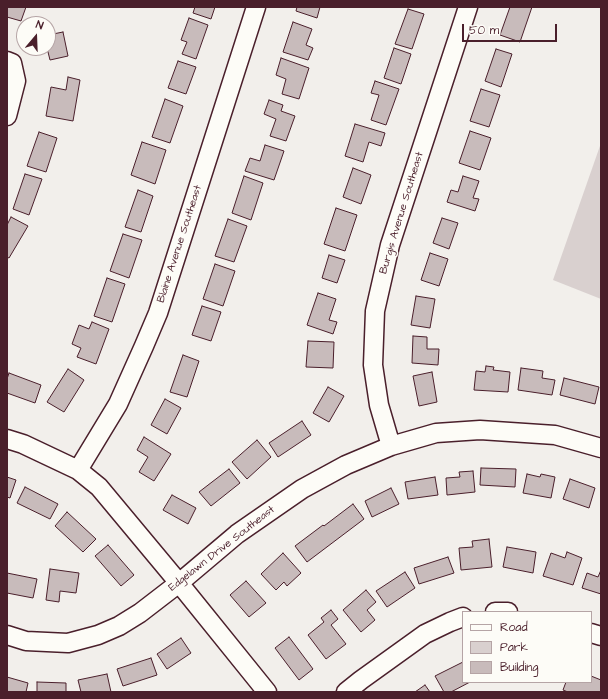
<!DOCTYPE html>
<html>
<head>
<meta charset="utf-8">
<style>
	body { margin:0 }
	#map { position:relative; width:608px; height:699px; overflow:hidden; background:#f2efeb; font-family:"Architects Daughter",sans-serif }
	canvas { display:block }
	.frame { position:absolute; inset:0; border:8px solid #4a1f2b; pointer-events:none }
	.legend { position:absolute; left:462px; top:611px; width:130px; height:72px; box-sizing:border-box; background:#fdfcf7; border:1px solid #b5a4a5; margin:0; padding:5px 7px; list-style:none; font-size:12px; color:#4a1f2b }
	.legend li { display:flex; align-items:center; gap:8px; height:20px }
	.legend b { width:20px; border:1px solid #b5a4a5 }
	.north { position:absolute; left:16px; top:16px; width:40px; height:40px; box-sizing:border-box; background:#fdfcf7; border:1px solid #b5a4a5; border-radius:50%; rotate:19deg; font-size:11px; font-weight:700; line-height:16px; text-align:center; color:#4a1f2b }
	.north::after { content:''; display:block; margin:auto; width:14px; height:18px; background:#4a1f2b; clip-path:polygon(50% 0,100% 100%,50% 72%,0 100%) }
	.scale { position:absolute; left:462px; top:24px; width:95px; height:18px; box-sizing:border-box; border:2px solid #4a1f2b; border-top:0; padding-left:5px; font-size:12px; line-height:14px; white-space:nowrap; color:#4a1f2b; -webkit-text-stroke:3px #fdfcf7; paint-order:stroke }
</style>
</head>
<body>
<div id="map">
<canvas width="608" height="699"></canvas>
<div class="frame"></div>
<ul class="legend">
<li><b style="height:5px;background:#fdfcf7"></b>Road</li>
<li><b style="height:11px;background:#d9d0cf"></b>Park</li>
<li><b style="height:11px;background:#c8bbbb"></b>Building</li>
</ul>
<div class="north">N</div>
<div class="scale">50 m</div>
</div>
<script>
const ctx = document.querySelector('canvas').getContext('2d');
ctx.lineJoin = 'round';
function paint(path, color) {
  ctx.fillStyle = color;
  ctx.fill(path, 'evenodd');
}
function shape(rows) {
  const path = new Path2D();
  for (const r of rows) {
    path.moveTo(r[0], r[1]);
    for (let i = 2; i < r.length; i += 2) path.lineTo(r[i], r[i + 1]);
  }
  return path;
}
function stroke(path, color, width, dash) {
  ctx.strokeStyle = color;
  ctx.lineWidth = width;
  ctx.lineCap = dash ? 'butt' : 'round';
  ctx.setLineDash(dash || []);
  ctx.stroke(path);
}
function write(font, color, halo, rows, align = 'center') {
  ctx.font = font + ' "Architects Daughter",sans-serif';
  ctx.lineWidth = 3;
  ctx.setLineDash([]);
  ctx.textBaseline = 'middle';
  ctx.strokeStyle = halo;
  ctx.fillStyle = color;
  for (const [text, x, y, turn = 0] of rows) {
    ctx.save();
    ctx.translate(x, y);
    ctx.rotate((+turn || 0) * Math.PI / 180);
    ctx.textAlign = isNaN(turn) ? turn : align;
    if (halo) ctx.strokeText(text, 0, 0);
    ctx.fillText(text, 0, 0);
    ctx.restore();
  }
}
paint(shape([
	[601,143,601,299,553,280]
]), '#d9d0cf');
const building = shape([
	[7,7,26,7,21,21,7,17,7,7],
	[195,7,215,7,211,19,193,13,195,7],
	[297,7,320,7,317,18,296,11,297,7],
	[510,7,532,7,520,42,500,35,510,7],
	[408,9,424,14,412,49,395,44,408,9],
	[189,18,208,25,196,59,182,54,187,42,181,40,189,18],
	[293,22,312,29,306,45,313,48,308,60,283,52,293,22],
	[63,32,68,56,50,60,47,48,48,48,48,35,63,32],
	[394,48,411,54,401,84,384,78,394,48],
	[496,49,512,54,501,87,485,81,496,49],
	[281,58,309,68,299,99,282,94,286,79,276,75,281,58],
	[178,61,196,67,186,94,168,88,178,61],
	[68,77,80,80,73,121,46,116,51,87,66,90,68,77],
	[375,81,399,89,386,125,371,120,379,95,371,93,375,81],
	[481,89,500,95,489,127,470,121,481,89],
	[165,99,183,106,170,143,152,137,165,99],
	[269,100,283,105,281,111,295,116,286,141,270,136,276,119,264,114,269,100],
	[355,124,385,133,381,146,369,142,363,162,345,156,355,124],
	[470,131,491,138,480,170,459,163,470,131],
	[39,132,57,138,46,172,27,166,39,132],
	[142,142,166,150,155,184,131,175,142,142],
	[265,145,284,151,274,180,245,171,250,158,260,161,265,145],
	[353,168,371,175,361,204,343,197,353,168],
	[25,174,42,179,29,215,13,209,25,174],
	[244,176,263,183,251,220,232,213,244,176],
	[463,176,479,181,473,198,479,199,475,211,447,202,451,190,458,192,463,176],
	[138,190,153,196,141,232,125,227,138,190],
	[336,208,357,215,345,251,324,244,336,208],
	[11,217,28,226,9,258,7,257,7,225,11,217],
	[442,218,458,223,449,249,433,243,442,218],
	[228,219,247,226,234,262,215,256,228,219],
	[123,234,142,240,129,278,110,271,123,234],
	[430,253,448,259,439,286,421,280,430,253],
	[329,255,345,260,337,283,322,278,329,255],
	[215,264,235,271,223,306,203,299,215,264],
	[107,278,125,284,112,322,94,316,107,278],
	[318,293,336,299,329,320,337,322,333,334,307,325,318,293],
	[416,296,435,299,430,328,411,325,416,296],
	[202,306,221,312,211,341,192,335,202,306],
	[92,322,109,329,96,364,77,357,81,348,72,344,79,325,89,329,92,322],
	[413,336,427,337,427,349,439,349,438,365,412,363,413,336],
	[308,341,334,342,333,368,306,367,308,341],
	[183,355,199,361,187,397,170,392,183,355],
	[486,366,494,367,493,370,510,372,508,392,474,390,476,371,485,372,486,366],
	[521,368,543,371,542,378,555,380,552,395,518,390,521,368],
	[68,369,84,380,64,412,47,402,68,369],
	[432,372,437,402,419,406,413,376,432,372],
	[9,373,41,385,35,403,7,393,7,379,9,373],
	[564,378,599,387,595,404,560,395,564,378],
	[328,387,344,396,329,422,313,413,328,387],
	[165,399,181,408,167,434,151,425,165,399],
	[302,421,311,435,278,457,269,443,302,421],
	[144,437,171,454,154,481,139,472,148,457,137,450,144,437],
	[257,440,271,457,247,479,232,462,257,440],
	[481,468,516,469,515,487,480,485,481,468],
	[229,469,240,483,211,506,199,492,229,469],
	[473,471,475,492,447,495,446,478,460,477,459,472,473,471],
	[527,474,540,477,541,474,555,477,551,498,523,493,527,474],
	[7,477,16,480,10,498,7,497,7,477],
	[435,477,438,495,408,499,405,482,435,477],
	[570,479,595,488,589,508,563,499,570,479],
	[25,487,58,504,50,519,17,503,25,487],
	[391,488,399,504,372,517,365,501,391,488],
	[172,495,196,508,188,524,163,510,172,495],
	[353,504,364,519,307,562,295,546,323,525,324,526,353,504],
	[67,512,96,539,83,552,55,526,67,512],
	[489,539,492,567,461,570,459,548,473,547,472,541,489,539],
	[108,545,134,575,121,586,95,556,108,545],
	[507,547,536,552,533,573,503,567,507,547],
	[567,552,582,558,573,585,543,576,551,553,565,558,567,552],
	[283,553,301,573,287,586,284,582,276,590,261,574,283,553],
	[448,557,454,573,419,584,414,568,448,557],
	[50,569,79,573,76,593,60,591,59,602,46,600,50,569],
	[601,570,601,594,582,588,587,573,598,577,601,570],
	[405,572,415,588,387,607,376,591,405,572],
	[7,573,37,579,33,598,7,593,7,573],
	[246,581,266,603,249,617,230,595,246,581],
	[366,590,376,602,367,610,375,620,361,632,343,610,366,590],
	[331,610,338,619,331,625,346,644,326,659,308,635,324,622,321,618,331,610],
	[289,637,313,669,299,680,275,648,289,637],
	[181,638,191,653,167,669,157,654,181,638],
	[151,658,157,675,123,686,117,669,151,658],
	[463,662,463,682,470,682,451,692,444,692,435,676,463,662],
	[107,674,111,692,81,692,78,680,107,674],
	[591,676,601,680,601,692,568,692,563,690,566,682,591,682,591,676],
	[7,677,28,683,26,692,7,692,7,677],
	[37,682,66,683,66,692,37,692,37,682],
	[425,685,430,692,415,692,425,685]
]);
paint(building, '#c8bbbb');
stroke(building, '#4a1f2b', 1);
const minor = shape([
	[7,61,12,63,16,81,7,116],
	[7,439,23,444,78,470,99,487,179,583,267,692],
	[391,446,379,405,373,365,375,311,390,245,468,7],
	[78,470,118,404,144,346,158,313,256,7],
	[495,612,508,612],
	[591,633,601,636],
	[7,635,26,641,68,643,98,635,119,626,140,613,179,583,237,534,302,489,346,465,391,446,436,433,480,430,555,435,601,448],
	[346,692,361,680,425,634,450,622,463,617]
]);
stroke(minor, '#4a1f2b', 21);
stroke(minor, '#fdfcf7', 18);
write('11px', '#4a1f2b', '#fdfcf7', [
	["Burgis Avenue Southeast",402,213,-73],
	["Blaine Avenue Southeast",180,244,-72],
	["Edgelawn Drive Southeast",222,549,-38]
]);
</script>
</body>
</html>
